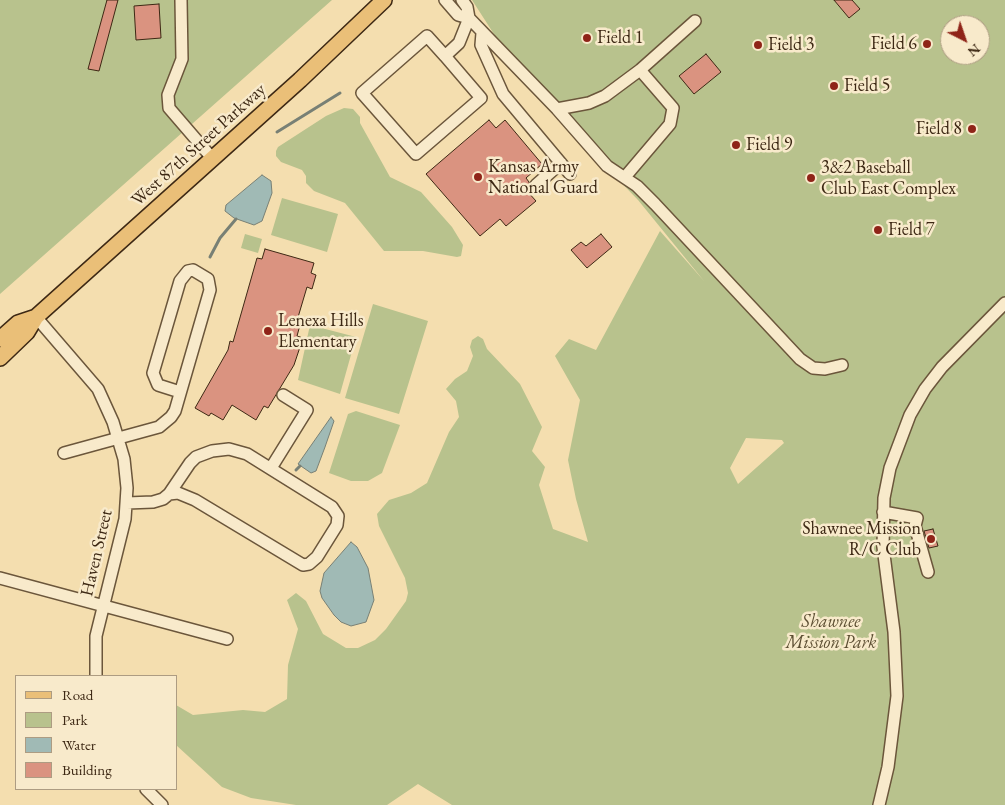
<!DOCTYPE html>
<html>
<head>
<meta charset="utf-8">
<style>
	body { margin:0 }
	#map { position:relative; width:1005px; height:805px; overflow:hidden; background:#f4deaf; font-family:"EB Garamond",serif }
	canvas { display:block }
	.legend { position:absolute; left:15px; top:675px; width:162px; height:115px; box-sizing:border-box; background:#f8eacb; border:1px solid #ad9c82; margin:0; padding:6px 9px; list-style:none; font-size:15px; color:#3d2814 }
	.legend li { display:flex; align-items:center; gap:10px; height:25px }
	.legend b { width:25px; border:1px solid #ad9c82 }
	.north { position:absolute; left:940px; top:15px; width:50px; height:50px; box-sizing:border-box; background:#f8eacb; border:1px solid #ad9c82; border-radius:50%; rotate:139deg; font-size:14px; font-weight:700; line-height:20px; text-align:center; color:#3d2814 }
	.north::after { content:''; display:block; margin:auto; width:18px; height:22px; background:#8f2418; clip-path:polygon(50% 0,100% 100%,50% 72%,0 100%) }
</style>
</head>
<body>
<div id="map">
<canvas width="1005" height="805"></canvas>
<ul class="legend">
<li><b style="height:6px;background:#eabf78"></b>Road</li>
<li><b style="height:14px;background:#b8c28d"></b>Park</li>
<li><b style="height:14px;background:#a0bab5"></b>Water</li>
<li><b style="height:14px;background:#da9380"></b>Building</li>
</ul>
<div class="north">N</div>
</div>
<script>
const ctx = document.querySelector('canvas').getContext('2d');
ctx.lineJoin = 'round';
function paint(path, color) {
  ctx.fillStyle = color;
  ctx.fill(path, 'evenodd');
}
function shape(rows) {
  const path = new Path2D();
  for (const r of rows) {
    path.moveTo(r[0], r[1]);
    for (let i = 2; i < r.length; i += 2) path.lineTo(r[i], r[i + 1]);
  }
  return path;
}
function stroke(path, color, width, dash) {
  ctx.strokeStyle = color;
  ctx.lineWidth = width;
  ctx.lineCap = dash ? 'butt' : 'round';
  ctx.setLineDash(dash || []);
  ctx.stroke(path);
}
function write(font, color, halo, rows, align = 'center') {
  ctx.font = font + ' "EB Garamond",serif';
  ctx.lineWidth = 5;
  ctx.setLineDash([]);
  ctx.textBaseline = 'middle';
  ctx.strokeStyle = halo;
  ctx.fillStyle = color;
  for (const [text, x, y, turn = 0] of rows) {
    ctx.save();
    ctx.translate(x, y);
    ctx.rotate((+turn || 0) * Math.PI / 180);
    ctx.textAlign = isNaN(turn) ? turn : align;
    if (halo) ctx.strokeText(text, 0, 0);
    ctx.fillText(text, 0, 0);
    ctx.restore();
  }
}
paint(shape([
	[0,0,332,0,0,294],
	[472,0,1005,0,1005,805,452,805,418,784,387,805,296,805,251,798,222,787,176,745,176,705,193,715,243,710,265,712,287,699,288,665,298,629,287,600,296,593,306,601,323,634,346,648,358,648,375,640,386,629,406,601,408,593,405,578,379,526,377,514,389,500,411,493,427,483,449,432,459,417,456,401,446,389,455,379,467,371,473,356,470,347,472,340,478,336,483,339,487,349,520,384,542,427,532,451,545,467,539,485,553,529,588,542,576,499,568,460,580,400,555,356,569,339,596,350,660,231,704,281,638,200,546,105,501,45],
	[950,25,980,25,980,55,950,55],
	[746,438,782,440,784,443,738,484,730,468],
	[344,108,353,109,360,117,360,123,390,177,421,192,452,227,463,245,461,256,457,257,423,251,384,251,345,203,314,191,306,183,306,176,302,170,281,162,276,156,276,151,278,147,326,116],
	[282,198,338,214,327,252,271,235],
	[245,234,262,239,258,253,241,248],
	[373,304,428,321,399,414,345,398],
	[310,325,356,337,340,394,298,380],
	[356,411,400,425,382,473,368,481,351,481,329,473,348,414]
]), '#b8c28d');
const water = shape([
	[262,175,271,181,272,193,262,221,254,225,234,218,225,211,226,205,262,175],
	[331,417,334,421,325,447,316,471,311,473,298,464,331,417],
	[351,542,357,547,368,568,374,600,366,622,351,626,341,622,334,615,322,598,320,591,324,573,351,542]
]);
paint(water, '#a0bab5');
stroke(water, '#788075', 1);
stroke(shape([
	[277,132,340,93],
	[210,257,220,238,236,219],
	[296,470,300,466]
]), '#788075', 3);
const building = shape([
	[107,0,118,0,99,71,88,69,107,0],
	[834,0,852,0,860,9,849,18,834,0],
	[159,4,161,38,136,40,134,6,159,4],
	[706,54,721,72,694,94,679,76,706,54],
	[489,120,496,128,505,120,542,164,526,178,529,182,530,189,527,191,536,201,506,226,500,219,480,236,426,174,489,120],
	[601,234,612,247,587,268,571,250,581,242,586,246,601,234],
	[265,249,314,263,311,273,316,275,312,289,307,287,296,324,300,325,297,336,303,338,294,365,268,408,264,406,256,420,232,405,223,420,211,413,209,416,195,408,228,350,230,341,233,342,257,258,262,259,265,249],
	[933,529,938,546,929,548,924,531,933,529]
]);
paint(building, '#da9380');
stroke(building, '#3d2814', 1);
const minor = shape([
	[181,0,182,59,168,95,169,108,212,158],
	[445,0,458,15,469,18,557,109,607,166,637,186,655,204,800,359,813,368,825,369,842,365],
	[482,33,481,45,503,94,570,174],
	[445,56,427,36,362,93,416,154,481,98,445,56,459,43,469,18,467,7,462,0],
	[557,109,589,103,605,96,640,70,695,21],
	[625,177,670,124,673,108,640,70],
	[536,185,561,163],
	[36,317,98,389,113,422,124,459,127,488,125,519,96,636,96,676],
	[64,453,159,427,171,417,175,411,210,290,208,279,193,270,188,271,180,281,153,373,158,385,180,392],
	[271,468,307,410,283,395],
	[127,503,153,502,163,499,169,494,190,463,196,457,212,451,229,449,247,454,332,507,338,516,337,525,317,557,309,564,303,565,195,500,178,493,169,494],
	[883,512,917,518,915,526,928,572],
	[0,578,227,639],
	[146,789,162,805],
	[879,805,888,767,897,696,894,632,883,547,884,498,890,468,910,415,925,389,942,367,1005,303]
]);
const major = shape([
	[0,339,18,323,36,317],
	[0,358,27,332,36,317,300,80,384,0]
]);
stroke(minor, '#6b563b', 14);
stroke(major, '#3d2814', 18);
stroke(minor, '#f8eacb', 11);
stroke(major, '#eabf78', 15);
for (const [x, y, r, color] of [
	[587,38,5,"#8f2418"],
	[927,44,5,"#8f2418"],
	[758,45,5,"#8f2418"],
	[834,86,5,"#8f2418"],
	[972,129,5,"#8f2418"],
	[736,145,5,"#8f2418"],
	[478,177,5,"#8f2418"],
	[811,178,5,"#8f2418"],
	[878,230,5,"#8f2418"],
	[268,331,5,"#8f2418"],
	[931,539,5,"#8f2418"]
]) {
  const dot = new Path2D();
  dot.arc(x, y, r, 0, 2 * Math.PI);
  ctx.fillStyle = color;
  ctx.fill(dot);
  stroke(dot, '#f8eacb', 2);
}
write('18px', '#3d2814', '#f8eacb', [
	["Field 1",597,38],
	["Field 6",917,44,"right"],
	["Field 3",768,45],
	["Field 5",844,86],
	["Field 8",962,129,"right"],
	["Field 9",746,145],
	["Kansas Army",488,167],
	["National Guard",488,188],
	["3&2 Baseball",821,168],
	["Club East Complex",821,189],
	["Field 7",888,230],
	["Lenexa Hills",278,321],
	["Elementary",278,342],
	["Shawnee Mission",921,529,"right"],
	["R/C Club",921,550,"right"]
], 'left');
write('18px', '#3d2814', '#f8eacb', [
	["West 87th Street Parkway",199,145,-42],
	["Haven Street",97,553,-77]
]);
write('italic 18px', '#5c4e32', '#f8eacb', [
	["Shawnee",831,622],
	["Mission Park",831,643]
]);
</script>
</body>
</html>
